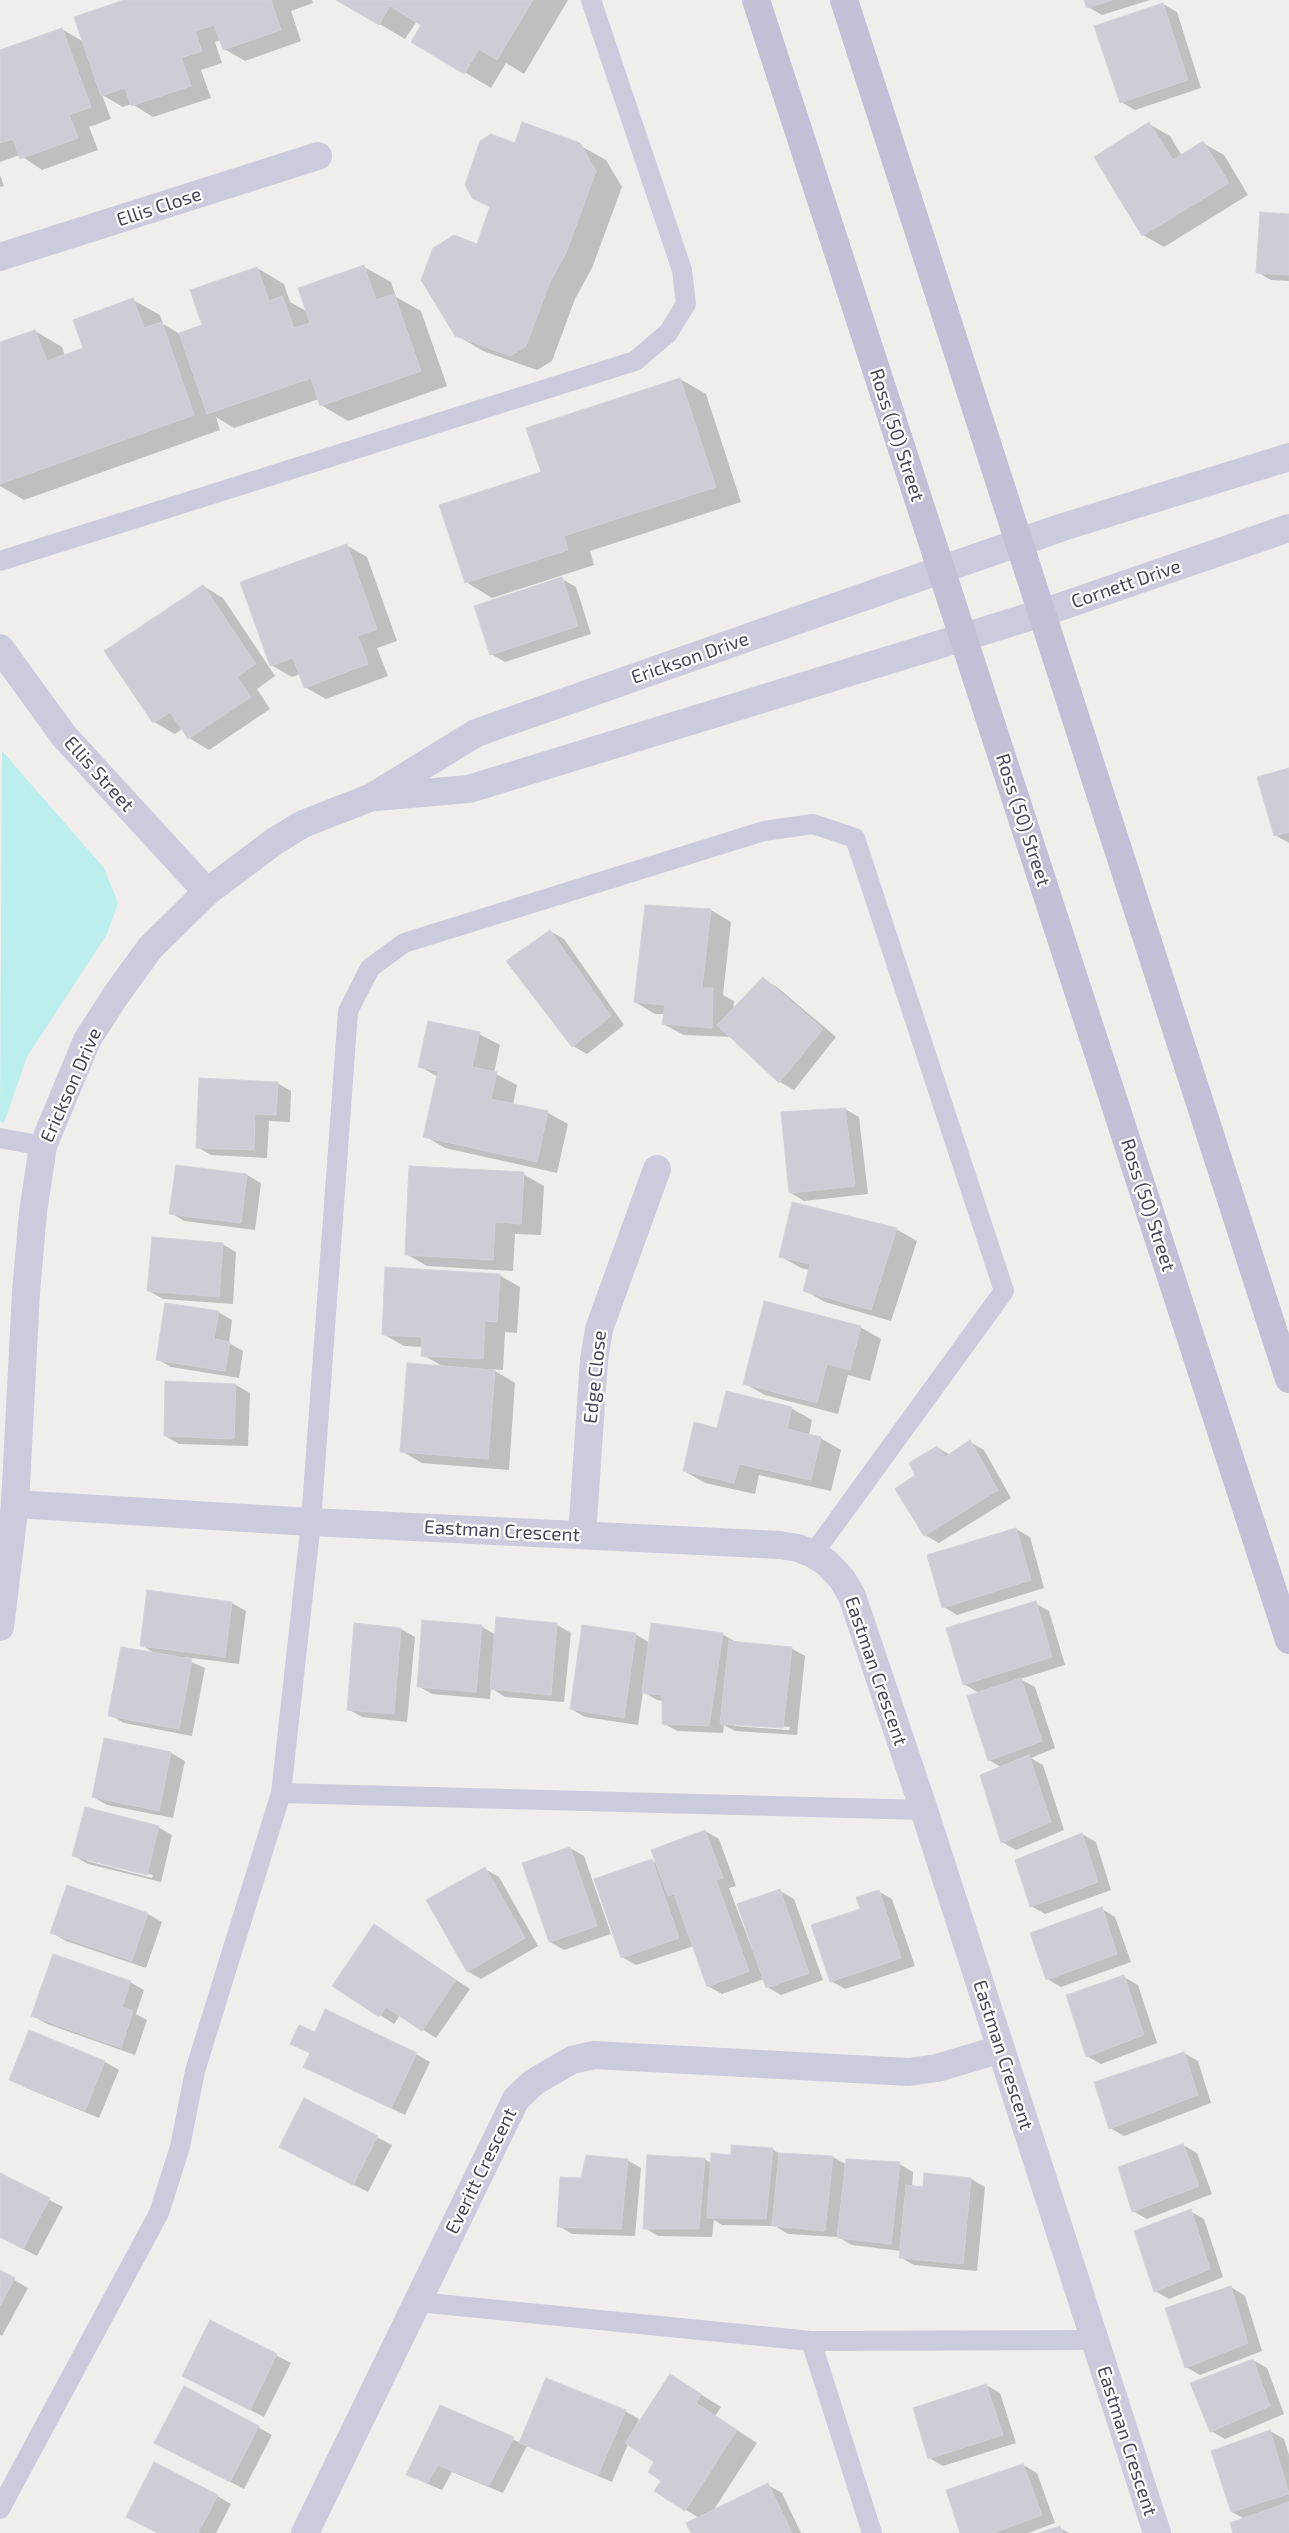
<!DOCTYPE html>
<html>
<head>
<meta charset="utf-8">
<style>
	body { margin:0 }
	canvas { display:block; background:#f0eeed }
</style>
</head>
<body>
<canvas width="1289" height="2533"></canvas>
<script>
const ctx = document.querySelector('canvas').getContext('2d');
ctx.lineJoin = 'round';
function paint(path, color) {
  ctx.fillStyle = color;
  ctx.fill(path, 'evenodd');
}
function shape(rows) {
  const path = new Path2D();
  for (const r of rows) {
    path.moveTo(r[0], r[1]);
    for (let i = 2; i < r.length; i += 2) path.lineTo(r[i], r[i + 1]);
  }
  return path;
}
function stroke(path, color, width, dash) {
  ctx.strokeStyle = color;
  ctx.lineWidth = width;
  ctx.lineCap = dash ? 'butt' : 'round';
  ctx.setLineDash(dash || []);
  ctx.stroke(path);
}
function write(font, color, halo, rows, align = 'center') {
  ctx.font = font + ' "Exo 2",sans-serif';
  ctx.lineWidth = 4.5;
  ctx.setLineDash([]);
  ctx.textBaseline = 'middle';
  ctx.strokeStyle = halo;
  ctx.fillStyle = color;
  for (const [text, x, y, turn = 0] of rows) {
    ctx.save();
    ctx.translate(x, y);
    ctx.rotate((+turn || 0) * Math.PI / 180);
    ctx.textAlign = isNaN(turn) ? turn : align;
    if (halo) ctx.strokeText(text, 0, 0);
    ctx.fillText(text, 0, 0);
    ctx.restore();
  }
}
paint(shape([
	[2,751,104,868,118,903,107,934,27,1057,4,1123,0,1122]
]), '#bbeeed');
paint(shape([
	[128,0,312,0,313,3,291,11,301,41,245,61,224,49,221,40,215,42,222,63,201,70,211,98,153,117,132,104,123,107,102,95,111,119,89,127,98,150,42,170,20,155,0,162,0,51,62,29,84,42],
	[339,0,568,0,524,74,506,63,491,88,413,41,423,24,417,21,405,39],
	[1085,0,1150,0,1102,15,1088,7],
	[1163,4,1177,12,1201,88,1135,110,1121,102],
	[1149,124,1170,136,1182,156,1203,143,1224,155,1248,195,1164,247,1143,235],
	[516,144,579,145,606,160,622,187,592,268,575,299,552,361,537,370,483,351,456,335,477,245,491,208,474,198],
	[0,175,4,186,0,187],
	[1289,215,1289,281,1271,280,1257,272],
	[364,267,391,282,396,297,421,311,447,386,348,421,321,405,319,399,234,428,216,417,220,430,24,500,0,486,0,344,35,331,62,347,65,356,85,349,133,300,160,315,163,324,180,334,204,326,257,268,284,284,290,302,308,312],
	[680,379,706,394,741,502,590,551,594,565,492,598,466,582,542,473],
	[346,545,367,557,397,641,377,648,388,676,326,699,305,687,300,674,292,677,271,665],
	[562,579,576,587,591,634,505,662,491,654],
	[203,586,223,598,275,676,257,689,270,709,209,750,189,738,182,729,175,734,154,722,106,651],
	[1289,769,1289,843,1275,835],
	[711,910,731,922,723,995,734,1001,733,1011,763,979,777,987,836,1037,794,1090,780,1082,732,1037,684,1035,663,1024,665,1014,655,1014,635,1002],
	[550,931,564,939,624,1025,587,1054,573,1046],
	[479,1034,500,1045,494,1073,517,1085,513,1105,548,1113,568,1124,557,1173,445,1148,425,1136,438,1077,419,1066],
	[277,1083,291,1091,290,1122,269,1121,267,1158,211,1155,197,1147],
	[845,1109,859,1117,868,1194,804,1201,791,1193],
	[523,1174,544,1186,541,1235,515,1234,513,1271,427,1266,406,1254],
	[247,1175,261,1183,255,1230,184,1221,171,1213],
	[896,1229,917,1241,891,1321,825,1302,804,1290,810,1270,801,1268,780,1256],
	[222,1244,236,1252,233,1304,163,1299,149,1291],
	[499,1275,520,1287,517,1333,505,1332,503,1370,492,1369,515,1383,509,1470,422,1463,401,1451,444,1367,423,1355,423,1347,404,1346,383,1334],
	[218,1312,232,1320,229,1343,243,1351,239,1378,171,1367,157,1359],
	[860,1327,881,1339,870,1381,848,1375,838,1414,765,1395,745,1384],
	[167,1383,236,1385,250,1393,248,1446,179,1444,165,1436],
	[791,1408,812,1420,809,1435,820,1438,841,1450,831,1491,759,1475,755,1494,705,1483,684,1471,718,1429],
	[970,1442,984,1450,1011,1498,939,1543,925,1535,917,1476,937,1447,950,1455],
	[1016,1529,1030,1537,1044,1588,957,1615,944,1607],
	[232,1603,246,1611,239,1664,185,1657,185,1659,205,1668,192,1736,124,1723,110,1715,156,1654,141,1645],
	[1035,1603,1049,1611,1065,1665,1020,1679,1035,1687,1055,1748,1031,1758,1043,1765,1064,1830,1016,1850,1002,1842,1002,1768,989,1760,979,1693,964,1684],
	[498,1619,557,1625,571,1633,564,1702,505,1697,491,1688,490,1699,432,1694,418,1686,481,1626,496,1635],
	[401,1629,415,1637,407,1722,362,1717,348,1709],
	[635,1634,650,1643,722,1634,736,1642,791,1648,805,1656,797,1735,735,1731,724,1725,723,1733,677,1731,663,1723,664,1701,657,1700,643,1692,638,1725,585,1717,571,1709],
	[734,1723,790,1727,789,1730,734,1726],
	[171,1753,185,1761,173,1818,107,1805,93,1797],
	[158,1827,172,1835,161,1882,88,1864,74,1856],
	[87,1859,153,1875,152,1878,87,1861],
	[705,1831,719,1839,736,1886,729,1888,752,1949,780,1891,794,1899,823,1980,781,1995,767,1987,764,1979,722,1994,708,1986,694,1946,636,1965,622,1957,652,1861,658,1864],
	[1082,1834,1096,1842,1111,1890,1045,1914,1031,1906],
	[570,1848,584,1856,611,1934,564,1950,550,1942,524,1864],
	[485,1869,499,1877,538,1946,481,1979,467,1971],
	[878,1891,892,1899,915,1966,845,1989,831,1981,861,1910],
	[1102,1909,1115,1917,1131,1962,1061,1987,1047,1979],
	[148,1914,162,1922,146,1968,66,1941,52,1933],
	[375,1926,470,1989,436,2038,400,2015,394,2024,334,1985],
	[1124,1977,1138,1985,1157,2043,1101,2064,1087,2056],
	[130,1982,144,1990,136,2014,147,2020,135,2055,47,2024,33,2016],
	[30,2032,105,2062,119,2070,99,2118,24,2087,11,2079],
	[316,2034,416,2054,430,2062,405,2115,319,2074,311,2054,292,2043],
	[1184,2053,1198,2061,1211,2103,1124,2136,1110,2128],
	[305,2100,392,2145,368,2192,295,2155],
	[1183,2145,1197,2153,1212,2194,1147,2219,1133,2211],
	[772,2149,782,2155,833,2157,847,2165,899,2164,913,2172,912,2187,924,2188,926,2175,971,2179,985,2187,977,2271,914,2265,900,2257,901,2251,852,2245,838,2237,788,2234,775,2226,722,2225,714,2220,712,2237,658,2236,645,2228,704,2159,711,2163,732,2157],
	[627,2160,641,2168,635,2236,572,2234,559,2226,582,2179],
	[0,2174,63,2207,37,2256,0,2237],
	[1190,2211,1204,2219,1223,2277,1169,2299,1155,2291],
	[0,2272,28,2288,2,2336,0,2335],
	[1231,2287,1245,2296,1262,2351,1200,2375,1186,2367],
	[210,2322,291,2363,264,2417,198,2383],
	[1253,2360,1267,2368,1284,2414,1225,2439,1211,2431],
	[986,2385,1000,2393,1016,2443,943,2466,929,2458],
	[691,2388,721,2407,715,2416,757,2443,713,2511,768,2485,782,2493,801,2533,692,2533,699,2518,656,2491,663,2480,656,2461,628,2444,612,2482,527,2446,503,2493,452,2472,442,2490,407,2475,440,2406,521,2443,625,2411,639,2419,635,2428],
	[258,2427,272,2435,244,2489,170,2450],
	[1270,2431,1284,2439,1289,2455,1289,2533,1235,2533,1245,2519,1232,2512],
	[1023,2465,1037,2473,1055,2523,1028,2533,962,2533],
	[217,2496,231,2504,216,2533,159,2533],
	[1060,2528,1069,2533,1043,2533]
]), '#0003');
const building = shape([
	[124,0,271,0,281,30,223,50,214,25,195,31,202,51,181,58,191,86,131,106,125,88,101,96,74,17,124,0],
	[336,0,533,0,497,60,479,49,464,74,411,42,421,25,390,6,379,25,336,0],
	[1084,0,1112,0,1087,8,1084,0],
	[1163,3,1188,80,1120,103,1094,26,1163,3],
	[62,28,91,107,69,115,78,138,20,159,13,139,0,143,0,50,62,28],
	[522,122,580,143,596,171,566,253,549,284,526,346,510,356,455,336,421,280,433,248,454,235,477,244,490,206,473,199,465,185,480,141,491,134,515,143,522,122],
	[1149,122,1173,160,1203,141,1229,183,1142,236,1094,157,1149,122],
	[1260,212,1289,214,1289,275,1256,273,1260,212],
	[364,265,376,300,394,294,421,371,320,406,311,378,207,414,179,333,202,325,190,290,257,267,269,301,282,296,294,328,310,323,298,288,364,265],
	[133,298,144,328,162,322,194,415,0,484,0,342,35,330,47,361,83,348,73,320,133,298],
	[680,378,716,487,564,536,568,550,465,583,439,505,541,472,526,428,680,378],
	[347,544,377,629,358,636,368,664,304,688,293,658,270,666,240,582,347,544],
	[562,577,578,626,490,655,474,606,562,577],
	[203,585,256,664,237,677,251,697,188,739,170,712,153,723,104,651,203,585],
	[1289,768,1289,832,1274,836,1257,777,1289,768],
	[645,905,711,909,702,988,713,988,712,1028,662,1024,665,1005,634,1002,645,905],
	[550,930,611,1016,572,1047,506,961,550,930],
	[763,977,823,1029,779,1083,717,1025,763,977],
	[428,1021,480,1032,472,1067,497,1072,491,1099,548,1111,537,1162,423,1137,438,1071,418,1067,428,1021],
	[199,1078,278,1082,276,1115,255,1114,254,1150,196,1148,199,1078],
	[845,1108,855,1186,789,1193,781,1112,845,1108],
	[176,1165,247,1174,241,1223,169,1214,176,1165],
	[409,1166,524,1172,521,1224,495,1222,493,1260,405,1255,409,1166],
	[792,1202,897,1228,871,1310,803,1291,810,1264,779,1257,792,1202],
	[152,1237,223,1243,219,1297,147,1291,152,1237],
	[385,1267,500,1274,497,1322,485,1321,483,1359,421,1356,422,1337,382,1335,385,1267],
	[764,1301,861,1326,850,1370,827,1364,817,1403,743,1384,764,1301],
	[165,1303,219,1311,214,1339,230,1342,225,1371,156,1360,165,1303],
	[407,1363,495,1370,488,1459,400,1452,407,1363],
	[165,1381,236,1384,234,1439,164,1436,165,1381],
	[726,1391,792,1407,787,1429,821,1437,811,1480,739,1464,734,1483,683,1471,694,1422,717,1428,726,1391],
	[970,1440,998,1490,924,1536,895,1489,915,1475,909,1463,937,1446,945,1457,970,1440],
	[1016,1528,1031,1580,942,1608,927,1555,1016,1528],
	[147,1590,232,1602,225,1657,140,1646,147,1590],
	[1036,1601,1052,1657,963,1685,946,1628,1036,1601],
	[496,1617,557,1623,551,1695,490,1689,496,1617],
	[422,1620,482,1625,476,1692,417,1687,422,1620],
	[354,1623,401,1628,394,1714,347,1710,354,1623],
	[651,1623,723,1633,709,1726,662,1724,662,1695,642,1693,651,1623],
	[582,1625,636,1633,624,1718,570,1709,582,1625],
	[729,1641,792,1647,783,1728,720,1724,729,1641],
	[121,1647,192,1659,179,1729,108,1716,121,1647],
	[1021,1678,1042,1741,988,1761,967,1696,1021,1678],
	[104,1738,171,1752,159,1811,92,1797,104,1738],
	[1029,1755,1051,1822,1001,1843,980,1775,1029,1755],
	[85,1807,159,1826,147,1875,72,1856,85,1807],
	[705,1830,723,1878,716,1880,749,1971,707,1987,674,1894,668,1896,651,1850,705,1830],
	[1082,1833,1098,1882,1030,1907,1015,1860,1082,1833],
	[570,1847,597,1926,549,1942,522,1863,570,1847],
	[652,1859,679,1938,621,1958,594,1879,652,1859],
	[485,1867,525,1938,467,1972,426,1900,485,1867],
	[67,1885,148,1913,132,1961,50,1933,67,1885],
	[780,1889,809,1973,766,1988,737,1904,780,1889],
	[879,1890,901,1958,830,1982,811,1925,860,1909,856,1897,879,1890],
	[1102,1907,1117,1954,1046,1980,1030,1933,1102,1907],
	[374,1924,456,1980,422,2031,386,2007,379,2017,332,1986,374,1924],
	[53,1954,131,1981,122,2007,133,2011,121,2048,31,2016,53,1954],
	[1124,1975,1144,2035,1086,2057,1066,1995,1124,1975],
	[325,2009,417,2053,391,2108,303,2067,310,2053,290,2044,299,2025,315,2032,325,2009],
	[29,2030,105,2061,85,2111,9,2080,29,2030],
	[1184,2052,1198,2095,1109,2129,1094,2082,1184,2052],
	[304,2098,378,2136,353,2185,279,2147,304,2098],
	[1183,2144,1199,2186,1132,2212,1118,2167,1183,2144],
	[731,2145,773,2148,766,2219,707,2218,711,2153,731,2155,731,2145],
	[779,2153,833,2156,825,2231,772,2226,779,2153],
	[586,2155,628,2159,621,2229,557,2227,560,2177,581,2178,586,2155],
	[647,2155,705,2158,699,2229,643,2229,647,2155],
	[846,2159,900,2162,891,2244,837,2238,846,2159],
	[0,2173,50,2198,23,2249,0,2237,0,2173],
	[924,2173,971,2178,963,2264,899,2258,906,2185,923,2187,924,2173],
	[1191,2209,1210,2269,1154,2292,1134,2231,1191,2209],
	[0,2270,15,2278,0,2306,0,2270],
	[1231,2286,1248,2343,1185,2368,1165,2308,1231,2286],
	[210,2320,277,2354,250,2410,182,2376,210,2320],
	[1253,2359,1270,2406,1210,2432,1190,2383,1253,2359],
	[670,2374,701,2394,696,2403,737,2430,685,2511,654,2491,661,2481,648,2472,654,2462,625,2443,670,2374],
	[546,2378,626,2410,598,2475,519,2443,546,2378],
	[986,2384,1003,2435,928,2459,913,2408,986,2384],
	[184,2386,259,2426,230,2482,154,2443,184,2386],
	[440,2405,514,2437,489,2486,438,2465,428,2483,406,2475,440,2405],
	[1270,2430,1289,2494,1231,2512,1211,2451,1270,2430],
	[154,2462,218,2495,198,2533,158,2533,126,2517,154,2462],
	[1023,2464,1042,2515,993,2533,960,2533,946,2490,1023,2464],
	[768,2483,792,2533,691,2533,686,2523,768,2483],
	[1289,2502,1289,2533,1233,2533,1230,2523,1289,2502],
	[1060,2526,1063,2533,1039,2533,1060,2526]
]);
paint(building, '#ceccd5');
stroke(building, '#d3d1d9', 1);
stroke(shape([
	[0,561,635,361,668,333,686,304,682,270,591,0],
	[0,1138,43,1146],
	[281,1793,924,1810],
	[418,2302,811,2341,1095,2340],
	[811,2341,872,2533],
	[0,2509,159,2213,180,2147,195,2071,281,1793,311,1522,348,1011,370,968,404,943,764,831,813,824,855,838,1004,1291,813,1554]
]), '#cccbdd', 20);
stroke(shape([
	[0,257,318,156],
	[0,648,64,736,207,892],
	[15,1504,311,1522,780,1545,798,1548,813,1554,827,1563,842,1579,852,1596,924,1810,1157,2533],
	[582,1535,594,1360,599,1329,657,1169],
	[305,2533,516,2099,534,2082,572,2060,594,2055,909,2072,937,2068,1001,2049]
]), '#cccbdd', 28);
stroke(shape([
	[376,797,469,789,1042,613,1289,528],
	[0,1627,15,1504,26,1292,33,1212,43,1146,87,1040,116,995,150,948,207,892,275,841,303,824,372,797,476,733,1063,527,1289,457]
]), '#cccbdd', 28);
stroke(shape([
	[756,0,1289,1640],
	[844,0,1289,1379]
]), '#c2bfd6', 28);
write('19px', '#47455a', '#fff', [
	["Ellis Close",159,207,-18],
	["Ross (50) Street",897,435,72],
	["Cornett Drive",1126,584,-19],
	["Erickson Drive",690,658,-19],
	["Ellis Street",99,774,48],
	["Ross (50) Street",1023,820,72],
	["Erickson Drive",71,1085,-66],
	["Ross (50) Street",1148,1205,72],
	["Edge Close",595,1377,-84],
	["Eastman Crescent",502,1531,3],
	["Eastman Crescent",876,1671,71],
	["Eastman Crescent",1003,2055,72],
	["Everitt Crescent",481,2171,-64],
	["Eastman Crescent",1127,2441,72]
]);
</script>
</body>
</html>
